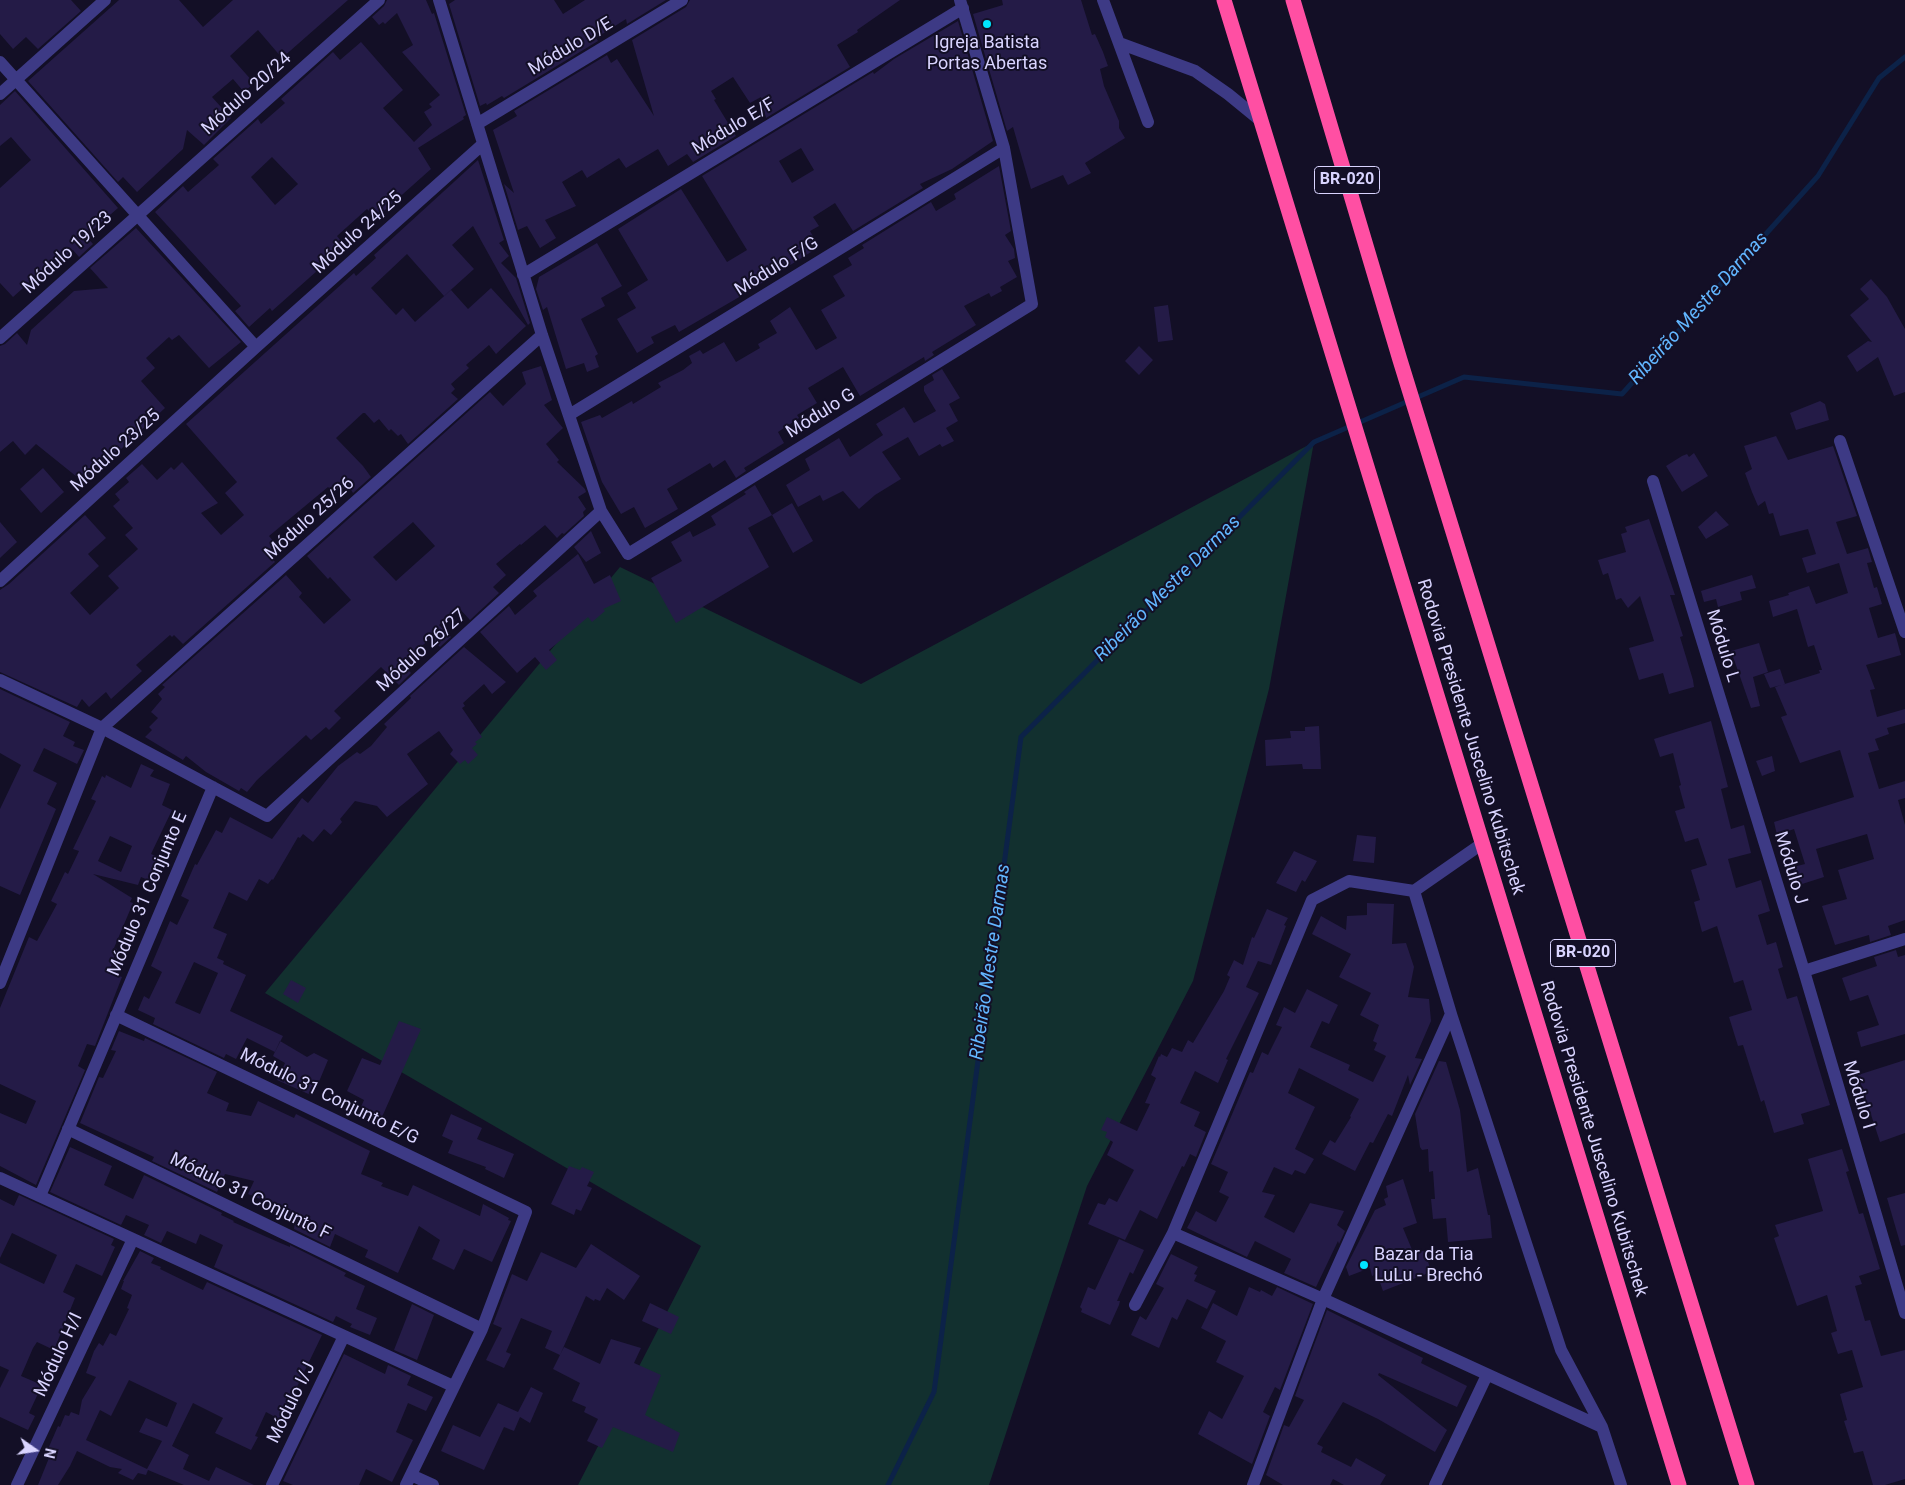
<!DOCTYPE html>
<html>
<head>
<meta charset="utf-8">
<style>
	body { margin:0 }
	#map { position:relative; width:1905px; height:1485px; overflow:hidden; background:#130f26; font-family:Roboto,sans-serif }
	canvas { display:block }
	.north { position:absolute; left:10px; top:1425px; width:50px; height:50px; -webkit-text-stroke:4px #130f26; paint-order:stroke; rotate:103deg; font-size:14px; font-weight:700; line-height:20px; text-align:center; color:#d9d4ff }
	.north::after { content:''; display:block; margin:auto; width:18px; height:22px; background:#d9d4ff; clip-path:polygon(50% 0,100% 100%,50% 72%,0 100%) }
</style>
</head>
<body>
<div id="map">
<canvas width="1905" height="1485"></canvas>
<div class="north">N</div>
</div>
<script>
const ctx = document.querySelector('canvas').getContext('2d');
ctx.lineJoin = 'round';
function paint(path, color) {
  ctx.fillStyle = color;
  ctx.fill(path, 'evenodd');
}
function shape(rows) {
  const path = new Path2D();
  for (const r of rows) {
    path.moveTo(r[0], r[1]);
    for (let i = 2; i < r.length; i += 2) path.lineTo(r[i], r[i + 1]);
  }
  return path;
}
function stroke(path, color, width, dash) {
  ctx.strokeStyle = color;
  ctx.lineWidth = width;
  ctx.lineCap = dash ? 'butt' : 'round';
  ctx.setLineDash(dash || []);
  ctx.stroke(path);
}
function write(font, color, halo, rows, align = 'center') {
  ctx.font = font + ' Roboto,sans-serif';
  ctx.lineWidth = 4;
  ctx.setLineDash([]);
  ctx.textBaseline = 'middle';
  ctx.strokeStyle = halo;
  ctx.fillStyle = color;
  for (const [text, x, y, turn = 0] of rows) {
    ctx.save();
    ctx.translate(x, y);
    ctx.rotate((+turn || 0) * Math.PI / 180);
    ctx.textAlign = isNaN(turn) ? turn : align;
    if (halo) ctx.strokeText(text, 0, 0);
    ctx.fillText(text, 0, 0);
    ctx.restore();
  }
}
paint(shape([
	[1314,442,1269,689,1193,981,1087,1186,989,1485,578,1485,701,1246,265,993,620,567,861,684]
]), '#12302f');
stroke(shape([
	[888,1485,934,1392,1021,737,1314,442,1464,377,1622,394,1818,176,1879,78,1905,57]
]), '#0c2248', 5);
paint(shape([
	[0,0,71,0,81,11,38,49,26,37,13,49,0,34],
	[119,0,179,0,203,27,233,0,348,0,282,58,258,30,230,56,254,83,244,92,233,79,212,97,231,118,204,145,187,130,183,149,137,192,123,177,118,182,28,81],
	[387,0,426,0,432,14,434,13,466,115,463,117,464,119,418,148,431,169,376,218,367,209,337,236,345,246,272,311,270,308,249,327,235,311,241,306,155,212,183,186,188,192,219,165,213,159,258,119,261,124,285,103,281,99,333,52,340,60,361,42,403,90,383,108,414,142,432,125,424,112,432,107,429,104,440,95,402,52,413,45,397,13,385,24,383,22,379,25,372,17,384,6],
	[272,157,298,184,275,205,251,177],
	[455,0,554,0,563,14,585,0,666,0,627,24,626,19,596,38,598,41,504,98,502,96,487,105,486,103,480,106,449,4],
	[690,0,900,0,857,30,858,32,837,45,850,67,766,118,761,97,750,103,733,77,711,91,716,99,714,100,736,136,693,162,687,154,668,166,658,149,626,168,619,158,587,178,582,170,562,182,576,206,545,220,556,238,540,248,527,226,518,230,504,184,514,193,493,130,517,116,514,111,607,55,611,63,617,59,654,116,632,40,686,7],
	[1002,0,1081,0,1092,35,1095,34,1103,52,1108,66,1100,69,1104,86,1119,121,1119,128,1125,138,1085,163,1091,173,1068,185,1063,175,1031,189,1013,127,1007,131,973,14,1003,5],
	[958,21,993,141,952,169,920,184,923,188,853,231,835,203,813,217,819,226,810,231,819,247,741,296,679,332,675,325,651,337,654,343,637,353,617,319,636,308,627,293,648,280,618,229,681,189,727,262,747,250,702,176,873,72,874,74,894,59],
	[801,148,814,170,792,183,779,161],
	[15,91,118,208,86,236,93,244,79,257,73,250,37,283,32,280,13,297,0,283,0,188,31,160,11,137,0,146,0,105],
	[478,160,504,240,499,243,509,256,501,263,516,278,530,323,528,325,473,226,452,245,474,269,444,296,407,254,371,288,396,315,403,308,415,322,451,290,468,309,491,288,526,326,496,354,489,345,466,365,469,368,451,384,455,389,451,393,458,399,408,444,401,434,398,436,391,429,389,431,379,419,374,423,365,413,363,413,336,438,363,466,371,477,353,493,348,485,341,491,339,489,335,493,328,487,269,536,280,549,271,557,275,562,183,644,174,635,172,637,170,635,136,665,142,671,111,699,106,692,89,707,82,699,77,707,0,672,0,590,9,584,85,515,106,538,88,554,99,566,70,593,90,615,119,588,108,576,138,549,125,535,133,528,113,506,120,500,115,494,129,482,126,478,142,464,157,480,171,467,174,470,182,462,218,503,201,513,221,535,244,515,225,493,237,482,186,424,354,273,356,276,376,258,374,255],
	[999,166,1011,231,1005,235,1014,249,1015,258,1008,261,1017,277,1000,287,1002,291,991,297,989,293,964,306,976,325,932,352,934,355,925,361,924,357,860,396,843,367,808,388,817,403,797,415,799,418,778,432,784,443,744,468,746,471,736,478,725,460,713,468,710,463,667,489,678,509,645,528,634,507,621,514,602,482,581,422,600,415,602,418,632,401,633,404,661,387,658,383,683,370,692,363,689,356,700,350,703,354,724,342,736,362,760,348,758,344,777,333,770,321,790,307,816,350,837,338,821,310,845,296,833,276,852,265,848,258,864,248,862,245,931,202,936,211,956,199,954,194],
	[136,228,241,342,209,368,179,335,172,340,169,337,146,358,155,368,141,381,165,408,120,450,119,449,104,461,82,481,36,444,25,455,13,441,0,452,0,346,5,344,17,333,27,345,31,330,74,291,108,288,90,268],
	[597,243,622,286,601,298,605,306,581,319,598,354,595,356,599,367,587,372,584,363,566,369,547,307,543,310,536,289,539,277],
	[1871,279,1887,297,1905,329,1905,392,1894,396,1878,357,1857,372,1847,356,1868,341,1872,342,1850,315,1869,299,1860,289],
	[1168,305,1173,340,1158,342,1154,307],
	[1139,346,1153,360,1139,375,1125,361],
	[541,366,552,400,544,405,563,428,546,444,559,460,557,462,585,489,586,492,578,497,586,509,583,512,584,516,564,534,562,533,557,538,545,525,521,545,520,544,496,564,506,575,493,587,499,593,470,620,458,607,439,625,451,637,440,647,431,638,402,663,411,673,399,685,381,667,334,711,341,718,329,730,326,727,311,740,306,735,257,780,247,792,241,788,239,791,206,772,186,756,183,760,145,737,152,730,149,727,158,718,151,712,162,699,158,694,165,687,162,685,286,575,302,593,299,597,324,624,351,600,330,577,328,579,307,556,490,392,503,406,526,384,522,372],
	[413,522,435,546,396,581,373,557],
	[942,369,960,398,949,404,958,421,946,428,954,441,942,447,940,444,919,456,908,437,882,452,901,479,875,495,859,509,843,491,823,501,820,495,798,507,786,485,810,470,805,459,839,438,850,457,883,435,876,424,904,407,914,423,936,411,924,391,924,386,934,380,932,375],
	[1820,401,1825,404,1829,420,1796,430,1790,413],
	[1776,436,1788,460,1833,446,1857,516,1836,522,1847,554,1868,548,1872,562,1867,563,1874,588,1877,587,1882,604,1869,608,1878,638,1895,633,1901,655,1866,665,1875,689,1870,690,1877,717,1905,709,1905,723,1887,728,1889,734,1875,739,1879,750,1868,753,1879,789,1905,781,1905,798,1898,800,1905,825,1905,920,1888,926,1891,935,1870,942,1869,935,1835,945,1822,906,1847,899,1838,870,1874,859,1867,834,1816,849,1824,877,1799,885,1793,867,1805,864,1794,829,1777,835,1774,822,1854,797,1840,750,1800,763,1781,717,1787,715,1775,687,1820,673,1819,670,1822,670,1814,645,1808,647,1797,609,1773,617,1769,601,1789,595,1788,593,1809,586,1816,604,1848,593,1839,563,1807,573,1802,558,1816,554,1808,529,1780,536,1773,513,1769,514,1765,501,1758,506,1752,492,1745,473,1752,469,1744,446],
	[1694,453,1708,476,1682,492,1666,466,1682,456,1687,454,1689,457],
	[43,468,64,492,41,513,20,489],
	[755,485,772,515,748,528,769,567,676,623,651,578,682,561,671,542,690,531,693,537,716,525,711,516,746,494,744,492],
	[792,503,813,541,793,553,772,515],
	[1716,511,1729,525,1706,539,1698,527],
	[1649,519,1675,595,1670,595,1683,636,1680,637,1693,680,1694,687,1669,694,1663,673,1639,680,1629,648,1654,641,1640,596,1628,608,1621,598,1616,600,1608,573,1603,575,1598,560,1626,552,1621,534,1627,532,1625,527],
	[0,522,17,542,0,558],
	[591,531,601,553,586,562,574,547],
	[578,554,594,584,610,575,621,601,603,609,605,611,592,622,588,617,549,650,557,660,546,670,535,657,517,673,480,632,509,606,515,615,537,596,533,591],
	[1752,575,1756,588,1740,592,1742,600,1718,607,1716,599,1704,602,1701,591],
	[1759,643,1768,672,1753,677,1760,706,1751,708,1731,651],
	[464,647,506,682,492,694,484,684,463,703,465,706,462,708,482,737,475,742,477,744,472,748,478,755,468,764,465,760,460,764,450,754,453,750,439,731,407,754,428,784,387,817,377,806,355,801,340,819,342,822,331,835,324,829,313,842,303,834,300,838,298,837,273,880,272,879,268,884,259,879,247,901,229,892,213,928,227,934,217,958,224,961,223,964,246,975,230,1011,283,1036,275,1052,247,1038,236,1059,226,1054,224,1058,153,1024,155,1018,138,1010,144,996,149,999,162,972,151,966,170,921,177,925,189,900,181,896,195,864,197,865,216,830,222,833,230,817,272,839,302,798,308,803,338,766,357,752,360,754,371,746,387,727,384,724,411,698,410,696],
	[194,962,218,973,200,1014,175,1003],
	[1780,669,1785,684,1770,688,1764,674],
	[0,689,70,722,63,736,75,742,73,746,84,750,77,764,44,748,33,771,57,783,47,804,56,809,20,895,0,886,0,809,21,765,0,753],
	[1711,721,1728,787,1721,789,1731,829,1744,825,1751,853,1728,859,1736,888,1761,880,1770,911,1758,915,1767,945,1776,942,1783,967,1778,969,1787,999,1797,996,1830,1105,1801,1114,1804,1124,1774,1133,1764,1100,1761,1102,1743,1045,1738,1046,1729,1017,1752,1010,1743,980,1734,983,1717,926,1702,932,1694,902,1700,900,1691,870,1707,865,1698,838,1685,842,1675,811,1685,808,1679,786,1681,785,1673,753,1660,757,1654,739],
	[1319,726,1321,769,1303,769,1302,764,1266,766,1265,740,1291,738,1290,731,1305,731,1305,727],
	[1772,756,1775,771,1762,776,1756,761],
	[141,764,154,770,150,776,170,784,162,805,172,810,151,854,165,860,155,883,141,877,138,885,93,874,132,898,130,902,133,903,114,948,117,949,109,972,122,977,95,1046,87,1044,78,1066,85,1070,36,1185,0,1166,0,1113,26,1124,36,1101,0,1084,0,1008,29,937,37,941,57,904,51,901,65,872,68,874,79,851,73,849,96,801,91,799,102,776,105,778,106,775,131,788],
	[110,836,132,846,121,872,98,861],
	[1357,835,1376,837,1374,863,1353,861],
	[1294,851,1317,861,1305,882,1302,880,1296,892,1276,883],
	[1367,903,1394,904,1392,944,1406,943,1414,967,1408,997,1429,999,1431,1021,1415,1058,1422,1059,1410,1085,1408,1075,1392,1116,1388,1114,1373,1143,1370,1142,1355,1171,1322,1154,1330,1140,1335,1143,1351,1117,1350,1116,1359,1099,1299,1068,1288,1093,1315,1107,1295,1149,1314,1159,1305,1174,1295,1170,1292,1175,1274,1167,1262,1192,1275,1195,1264,1217,1294,1233,1310,1203,1344,1211,1337,1225,1345,1231,1339,1244,1338,1241,1316,1287,1284,1273,1291,1259,1255,1241,1247,1257,1187,1228,1196,1211,1216,1222,1229,1197,1219,1192,1228,1172,1211,1164,1250,1072,1253,1073,1262,1052,1268,1055,1282,1027,1276,1025,1284,1007,1295,1013,1307,989,1338,1005,1329,1024,1322,1021,1310,1047,1350,1065,1348,1070,1373,1082,1386,1056,1374,1050,1377,1043,1373,1041,1379,1025,1360,1015,1371,993,1339,977,1351,954,1312,934,1321,916,1346,930,1347,916,1367,915],
	[1267,909,1288,918,1284,925,1286,926,1271,965,1258,961,1246,987,1259,993,1226,1059,1228,1060,1218,1083,1195,1071,1180,1103,1200,1112,1194,1126,1206,1132,1196,1157,1190,1154,1184,1167,1182,1166,1157,1219,1140,1210,1125,1240,1088,1224,1098,1203,1105,1205,1109,1198,1117,1202,1134,1170,1107,1155,1113,1142,1105,1137,1107,1132,1101,1130,1107,1117,1137,1131,1150,1104,1145,1103,1156,1078,1151,1075,1159,1056,1160,1057,1161,1054,1167,1057,1172,1048,1182,1052,1188,1040,1193,1043,1224,991,1230,977,1227,975,1234,960,1243,965,1252,937,1254,938],
	[1896,950,1898,957,1905,955,1905,1034,1861,1047,1857,1032,1879,1025,1868,995,1850,1001,1842,978,1877,966,1874,957],
	[291,980,306,988,298,1003,283,994],
	[399,1021,421,1029,382,1117,361,1107,364,1100,347,1091,362,1058,380,1065],
	[119,1031,144,1041,145,1038,217,1072,207,1093,229,1103,226,1111,251,1116,258,1101,294,1118,296,1114,370,1151,361,1174,383,1183,381,1186,408,1196,413,1185,480,1216,483,1204,509,1218,508,1220,511,1221,492,1262,464,1249,454,1270,432,1259,440,1240,419,1226,398,1273,365,1257,368,1250,335,1234,330,1247,294,1229,295,1222,274,1212,277,1206,248,1194,254,1181,225,1174,217,1192,152,1161,154,1157,80,1123,99,1077,103,1078,116,1051,111,1050],
	[280,1041,307,1057,314,1053,328,1060,313,1096,277,1080,285,1063,273,1056],
	[1905,1060,1905,1133,1880,1142,1858,1075],
	[1439,1061,1446,1062,1460,1110,1467,1172,1478,1168,1488,1215,1490,1215,1492,1238,1448,1242,1446,1218,1433,1219,1431,1199,1435,1199,1433,1171,1429,1172,1428,1149,1422,1150,1420,1147,1415,1114],
	[451,1114,482,1128,477,1139,514,1154,504,1178,485,1169,486,1167,448,1153,453,1141,442,1136],
	[70,1147,112,1166,104,1185,133,1199,144,1175,222,1213,221,1215,234,1221,233,1222,278,1242,290,1247,290,1245,346,1273,344,1276,365,1286,356,1309,377,1318,370,1335,350,1327,352,1324,336,1316,333,1322,214,1267,223,1245,200,1234,196,1244,167,1231,161,1243,144,1235,149,1225,126,1215,121,1225,50,1192],
	[1842,1149,1849,1171,1846,1172,1859,1214,1863,1213,1880,1269,1859,1276,1862,1284,1855,1286,1865,1321,1870,1320,1881,1356,1905,1350,1905,1479,1885,1485,1873,1485,1863,1451,1854,1453,1844,1421,1847,1420,1840,1394,1863,1387,1852,1350,1838,1354,1831,1333,1837,1331,1827,1295,1797,1306,1774,1238,1779,1236,1775,1225,1823,1211,1808,1159],
	[569,1166,580,1170,582,1167,594,1172,587,1186,592,1188,581,1211,576,1209,574,1215,551,1204],
	[1403,1179,1417,1223,1403,1228,1413,1252,1425,1251,1431,1272,1383,1291,1377,1274,1372,1276,1370,1268,1349,1276,1346,1267,1375,1210,1386,1205,1384,1199,1388,1197,1386,1186],
	[1905,1193,1905,1245,1901,1246,1887,1198],
	[19,1195,114,1239,111,1245,115,1247,102,1276,76,1264,63,1292,75,1298,54,1350,37,1342,33,1348,21,1376,42,1385,29,1413,35,1416,28,1430,0,1417,0,1388,9,1370,0,1366,0,1263,44,1284,57,1255,12,1233,0,1258,0,1199,14,1206],
	[1119,1239,1144,1250,1133,1274,1130,1272,1117,1301,1120,1301,1119,1305,1110,1325,1081,1312,1082,1309,1080,1307,1088,1287,1095,1290],
	[591,1244,640,1276,624,1300,607,1288,600,1301,595,1299,594,1301,586,1296,560,1355,545,1348,552,1331,521,1318,506,1352,511,1354,504,1368,486,1360,502,1328,493,1324,512,1274,527,1281,541,1252,576,1268],
	[140,1251,154,1258,151,1263,161,1267,160,1269,203,1290,207,1282,322,1335,281,1420,266,1412,255,1436,258,1437,251,1450,215,1433,223,1418,193,1403,172,1446,189,1455,183,1469,209,1481,216,1467,254,1485,184,1485,148,1470,146,1475,138,1473,133,1480,118,1473,122,1469,110,1467,77,1451,70,1466,58,1485,38,1485,49,1458,45,1456,58,1426,60,1427,65,1415,69,1416,71,1412,79,1415,82,1400,96,1377,86,1373,94,1351,99,1343,103,1346,110,1333,116,1336,129,1309,127,1308,132,1295,121,1289,124,1281,123,1281],
	[129,1380,177,1403,167,1427,146,1418,139,1432,162,1441,147,1469,86,1440,100,1410,111,1416],
	[1171,1254,1198,1267,1194,1274,1197,1275,1194,1281,1216,1291,1207,1309,1187,1299,1177,1320,1172,1317,1159,1348,1131,1335,1140,1316,1146,1320,1164,1288,1156,1284],
	[1249,1287,1260,1292,1261,1290,1272,1296,1277,1287,1313,1304,1280,1390,1275,1387,1263,1412,1270,1416,1252,1464,1198,1434,1209,1411,1222,1419,1244,1376,1216,1362,1226,1341,1201,1328,1213,1303,1237,1316],
	[650,1303,679,1317,671,1334,642,1321],
	[412,1304,434,1315,417,1360,394,1350],
	[1327,1310,1423,1358,1421,1363,1467,1386,1457,1407,1379,1373,1378,1375,1447,1430,1435,1452,1378,1419,1343,1402,1317,1444,1323,1447,1321,1452,1351,1467,1356,1458,1386,1475,1380,1485,1344,1485,1333,1479,1330,1485,1283,1485,1266,1475,1284,1425,1289,1427,1304,1400,1295,1396],
	[611,1339,641,1348,634,1363,661,1375,645,1415,680,1433,673,1452,613,1427,602,1448,587,1441,598,1419,584,1412,586,1407,572,1401,580,1383,553,1369,564,1347,600,1364],
	[344,1354,385,1374,388,1365,411,1376,407,1385,433,1397,426,1411,408,1403,396,1432,413,1440,392,1482,366,1469,359,1485,293,1485,283,1481],
	[531,1387,543,1393,530,1423,520,1417,514,1431,504,1427,484,1470,441,1451,453,1425,480,1437,498,1403,518,1412]
]), '#241b47');
stroke(shape([
	[439,0,542,335,601,511,628,554,1032,304,1004,148,960,0],
	[1103,0,1148,122],
	[1119,43,1195,71,1228,94,1261,121],
	[0,62,256,347],
	[0,94,105,0],
	[477,124,682,0],
	[523,275,963,8],
	[0,338,379,0],
	[569,415,1004,148],
	[1840,441,1905,632],
	[1653,481,1804,971,1905,1313],
	[0,581,256,347,483,144],
	[0,680,102,728,267,816,601,511],
	[1414,891,1483,843],
	[1804,971,1905,939],
	[0,983,102,728,542,335],
	[1451,1014,1323,1299,1602,1427],
	[116,1015,526,1212,482,1329,406,1485],
	[68,1129,482,1329],
	[0,1178,453,1386],
	[40,1196,213,787],
	[1135,1305,1173,1233],
	[411,1475,433,1485],
	[17,1485,133,1239],
	[272,1485,344,1336],
	[1253,1485,1323,1299,1173,1233,1312,900,1349,881,1414,891,1451,1014,1561,1350,1602,1427,1621,1485],
	[1435,1485,1487,1375]
]), '#3d3a85', 12);
stroke(shape([
	[1224,0,1679,1485],
	[1293,0,1400,360,1747,1485]
]), '#ff4fa3', 15);
for (const [x, y, r, color] of [
	[987,24,5,"#00e5ff"],
	[1364,1265,5,"#00e5ff"]
]) {
  const dot = new Path2D();
  dot.arc(x, y, r, 0, 2 * Math.PI);
  ctx.fillStyle = color;
  ctx.fill(dot);
  stroke(dot, '#130f26', 2);
}
for (const [x, y, w] of [
	[1347,180,65],
	[1583,953,65]
]) {
  const box = new Path2D();
  box.roundRect(x - w / 2, y - 13.5, w, 27, 4);
  ctx.fillStyle = '#130f26';
  ctx.fill(box);
  stroke(box, '#d9d4ff', 1);
}
write('bold 16px', '#d9d4ff', null, [
	["BR-020",1347,180],
	["BR-020",1583,953]
]);
write('18px', '#d9d4ff', '#130f26', [
	["Igreja Batista",987,43],
	["Portas Abertas",987,64],
	["Bazar da Tia",1374,1255,"left"],
	["LuLu - Brechó",1374,1276,"left"]
]);
write('18px', '#d9d4ff', '#130f26', [
	["Módulo D/E",571,47,-31],
	["Módulo 20/24",247,94,-42],
	["Módulo E/F",734,127,-31],
	["Módulo 24/25",358,233,-42],
	["Módulo 19/23",68,253,-42],
	["Módulo F/G",777,267,-32],
	["Módulo G",821,414,-32],
	["Módulo 23/25",116,451,-42],
	["Módulo 25/26",310,519,-42],
	["Módulo L",1722,646,73],
	["Módulo 26/27",422,651,-42],
	["Rodovia Presidente Juscelino Kubitschek",1470,737,73],
	["Módulo J",1790,868,73],
	["Módulo 31 Conjunto E",148,894,-67],
	["Módulo I",1858,1095,73],
	["Módulo 31 Conjunto E/G",329,1097,26],
	["Rodovia Presidente Juscelino Kubitschek",1593,1139,73],
	["Módulo 31 Conjunto F",250,1197,26],
	["Módulo H/I",59,1355,-65],
	["Módulo I/J",292,1403,-64]
]);
write('italic 19px', '#62b6ff', '#130f26', [
	["Ribeirão Mestre Darmas",1699,309,-48],
	["Ribeirão Mestre Darmas",1168,589,-45],
	["Ribeirão Mestre Darmas",991,962,-82]
]);
</script>
</body>
</html>
